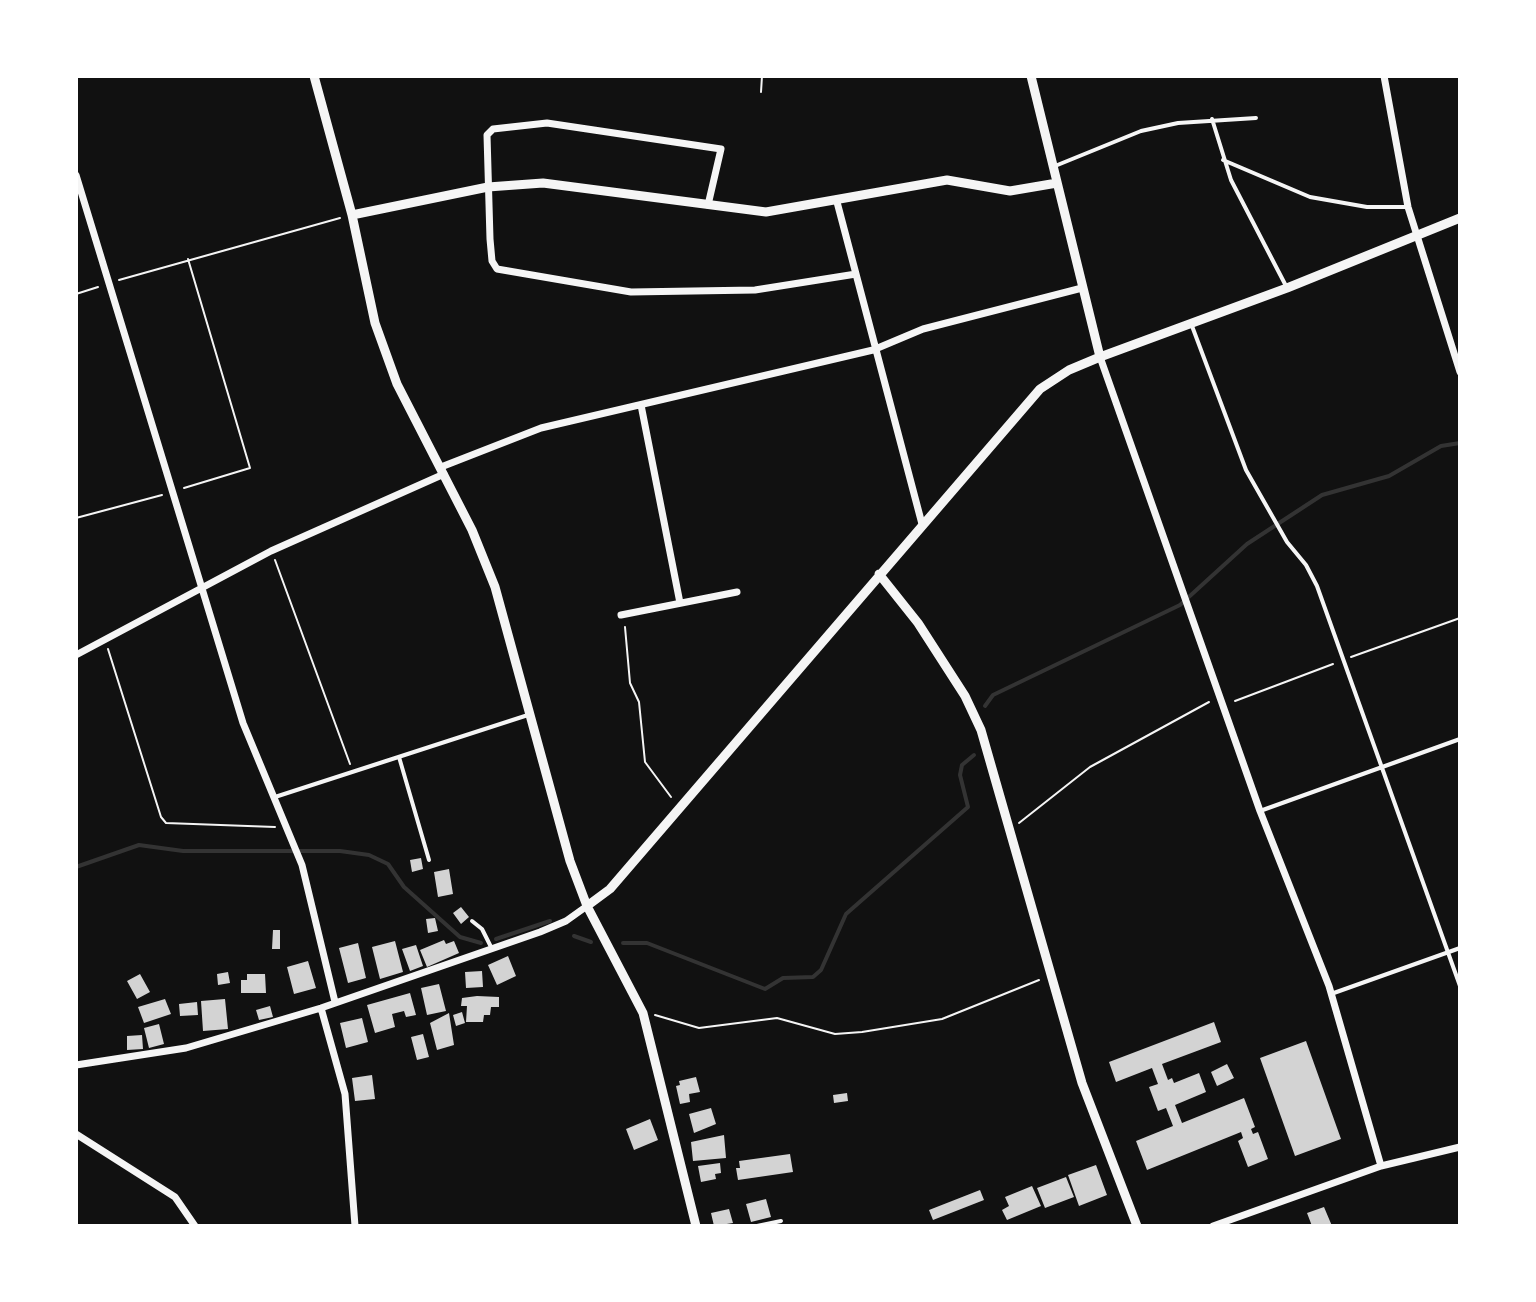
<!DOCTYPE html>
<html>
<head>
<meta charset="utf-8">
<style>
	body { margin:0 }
	#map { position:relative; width:1536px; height:1302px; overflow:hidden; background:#111; font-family:Karla,sans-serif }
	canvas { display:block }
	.frame { position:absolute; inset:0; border:78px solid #fff; pointer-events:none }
</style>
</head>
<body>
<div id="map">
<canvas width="1536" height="1302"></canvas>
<div class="frame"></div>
</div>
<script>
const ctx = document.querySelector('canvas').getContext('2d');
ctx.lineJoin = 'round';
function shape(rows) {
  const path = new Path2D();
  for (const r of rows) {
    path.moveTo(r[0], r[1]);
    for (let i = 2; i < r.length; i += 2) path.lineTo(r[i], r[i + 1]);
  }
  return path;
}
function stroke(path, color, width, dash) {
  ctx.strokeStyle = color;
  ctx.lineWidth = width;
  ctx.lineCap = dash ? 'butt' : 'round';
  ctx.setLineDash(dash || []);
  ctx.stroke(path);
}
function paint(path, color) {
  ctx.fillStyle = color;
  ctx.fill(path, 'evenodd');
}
stroke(shape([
	[985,706,993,695,1180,605,1247,544,1322,495,1389,476,1441,446,1460,443],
	[76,867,139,845,183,851,340,851,369,855,388,864,404,887,460,937,481,943],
	[574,936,591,942],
	[496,939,550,921],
	[623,943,647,943,765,989,783,978,813,977,821,970,846,914,968,807,960,775,962,765,974,755]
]), '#333', 4);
paint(shape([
	[421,858,423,869,412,872,410,860],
	[449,869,453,894,438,897,434,872],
	[461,907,469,917,461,924,453,913],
	[435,918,438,931,428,933,426,919],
	[273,930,280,930,280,949,272,949],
	[444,940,446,944,454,941,459,953,427,967,420,950],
	[395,941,403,972,380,979,372,947],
	[358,943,366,978,348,983,339,948],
	[416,945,423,966,410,971,402,949],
	[508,956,516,976,497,985,488,965],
	[308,961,316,988,294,994,287,967],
	[482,971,483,987,466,988,465,972],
	[228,972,230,983,218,985,217,974],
	[140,974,150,992,137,999,127,981],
	[247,974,265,974,266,993,241,993,241,980,247,980],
	[439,984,446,1011,427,1015,421,988],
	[410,993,416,1015,406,1017,404,1011,392,1014,395,1027,375,1033,367,1005],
	[477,996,499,997,499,1007,491,1007,490,1015,484,1015,483,1022,466,1022,467,1006,461,1006,462,998],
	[165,999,171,1014,144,1023,138,1007],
	[225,999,228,1029,203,1031,201,1001],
	[197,1002,198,1015,180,1016,179,1004],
	[270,1006,273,1017,259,1020,256,1010],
	[462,1012,465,1023,456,1026,453,1015],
	[449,1013,454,1045,437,1050,430,1023],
	[362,1018,368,1042,346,1048,340,1023],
	[1214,1022,1221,1042,1162,1064,1168,1080,1172,1078,1174,1083,1199,1073,1206,1092,1175,1105,1182,1123,1244,1098,1255,1127,1251,1129,1253,1134,1258,1132,1268,1159,1248,1167,1238,1141,1243,1138,1241,1132,1147,1170,1136,1141,1173,1126,1166,1108,1158,1111,1149,1087,1158,1084,1152,1068,1116,1082,1109,1062],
	[159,1024,164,1044,149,1048,144,1028],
	[423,1034,429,1057,417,1060,411,1037],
	[142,1035,143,1049,127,1050,127,1036],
	[1306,1041,1341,1139,1295,1156,1260,1058],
	[1227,1064,1234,1078,1217,1086,1211,1072],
	[372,1075,375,1099,355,1101,352,1078],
	[696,1077,700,1092,689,1094,690,1102,680,1104,676,1086,680,1085,679,1081],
	[847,1093,848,1101,834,1103,833,1095],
	[711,1108,716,1124,694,1133,689,1114],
	[650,1119,658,1140,634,1150,626,1129],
	[724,1135,726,1158,693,1161,691,1142],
	[790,1154,793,1172,738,1180,736,1168,740,1168,739,1161],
	[720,1163,721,1173,715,1174,716,1179,701,1182,698,1166],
	[1096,1165,1107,1195,1079,1206,1068,1175],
	[1066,1177,1074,1197,1045,1208,1037,1188],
	[1032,1186,1041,1206,1007,1220,1002,1210,1009,1206,1005,1197],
	[980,1190,984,1200,933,1220,929,1210],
	[766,1199,771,1217,751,1222,746,1204],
	[1324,1207,1332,1226,1312,1226,1307,1213],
	[729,1209,733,1223,714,1226,711,1213]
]), '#d3d3d3');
stroke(shape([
	[761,92,762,76],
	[119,280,340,218],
	[76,294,98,287],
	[184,488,250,468,188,259],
	[76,518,162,495],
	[275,560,350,764],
	[625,627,630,683,639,702,645,762,671,797],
	[108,649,161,817,166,823,275,827],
	[1351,657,1460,618],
	[1235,701,1333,664],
	[1019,823,1090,767,1209,702],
	[655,1015,699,1028,777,1018,835,1034,862,1032,942,1019,1039,980]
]), '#f5f5f5', 2);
stroke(shape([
	[1212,119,1231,180,1286,286],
	[1223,160,1310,197,1367,207,1408,207],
	[1055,166,1141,131,1178,123,1256,118],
	[1192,326,1246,470,1287,542,1306,565,1317,586,1460,986],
	[399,757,429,860],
	[275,797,528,715],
	[1260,811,1460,739],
	[472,921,482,929,491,947],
	[1331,994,1460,948],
	[757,1226,781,1221]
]), '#f5f5f5', 4);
stroke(shape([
	[1384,76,1408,207,1460,372],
	[76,175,243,723,302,865,335,1002],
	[837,202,922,524],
	[708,205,721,149,547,123,493,129,487,135,490,239,492,261,497,269,631,292,755,290,856,274],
	[1100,357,1260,811,1329,986,1381,1166],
	[641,405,680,603],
	[441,467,541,428,873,350,923,329,1082,288],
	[621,615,737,592],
	[76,655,271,551,444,474],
	[321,1008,345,1094,355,1226],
	[76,1065,186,1048,321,1008,540,932,566,921,587,906],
	[76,1134,175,1197,195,1226],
	[1213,1226,1381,1166,1460,1147]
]), '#f5f5f5', 7);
stroke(shape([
	[314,76,352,215,375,323,397,384,472,530,495,587,570,861,587,906,643,1013,696,1226],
	[1031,76,1100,357],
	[352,215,488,187,543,183,766,212,947,180,1010,191,1057,183],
	[879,574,918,623,965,696,981,730,1082,1083,1137,1226],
	[587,906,610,889,1040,389,1069,370,1100,357,1287,288,1460,218]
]), '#f5f5f5', 9);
</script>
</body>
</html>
